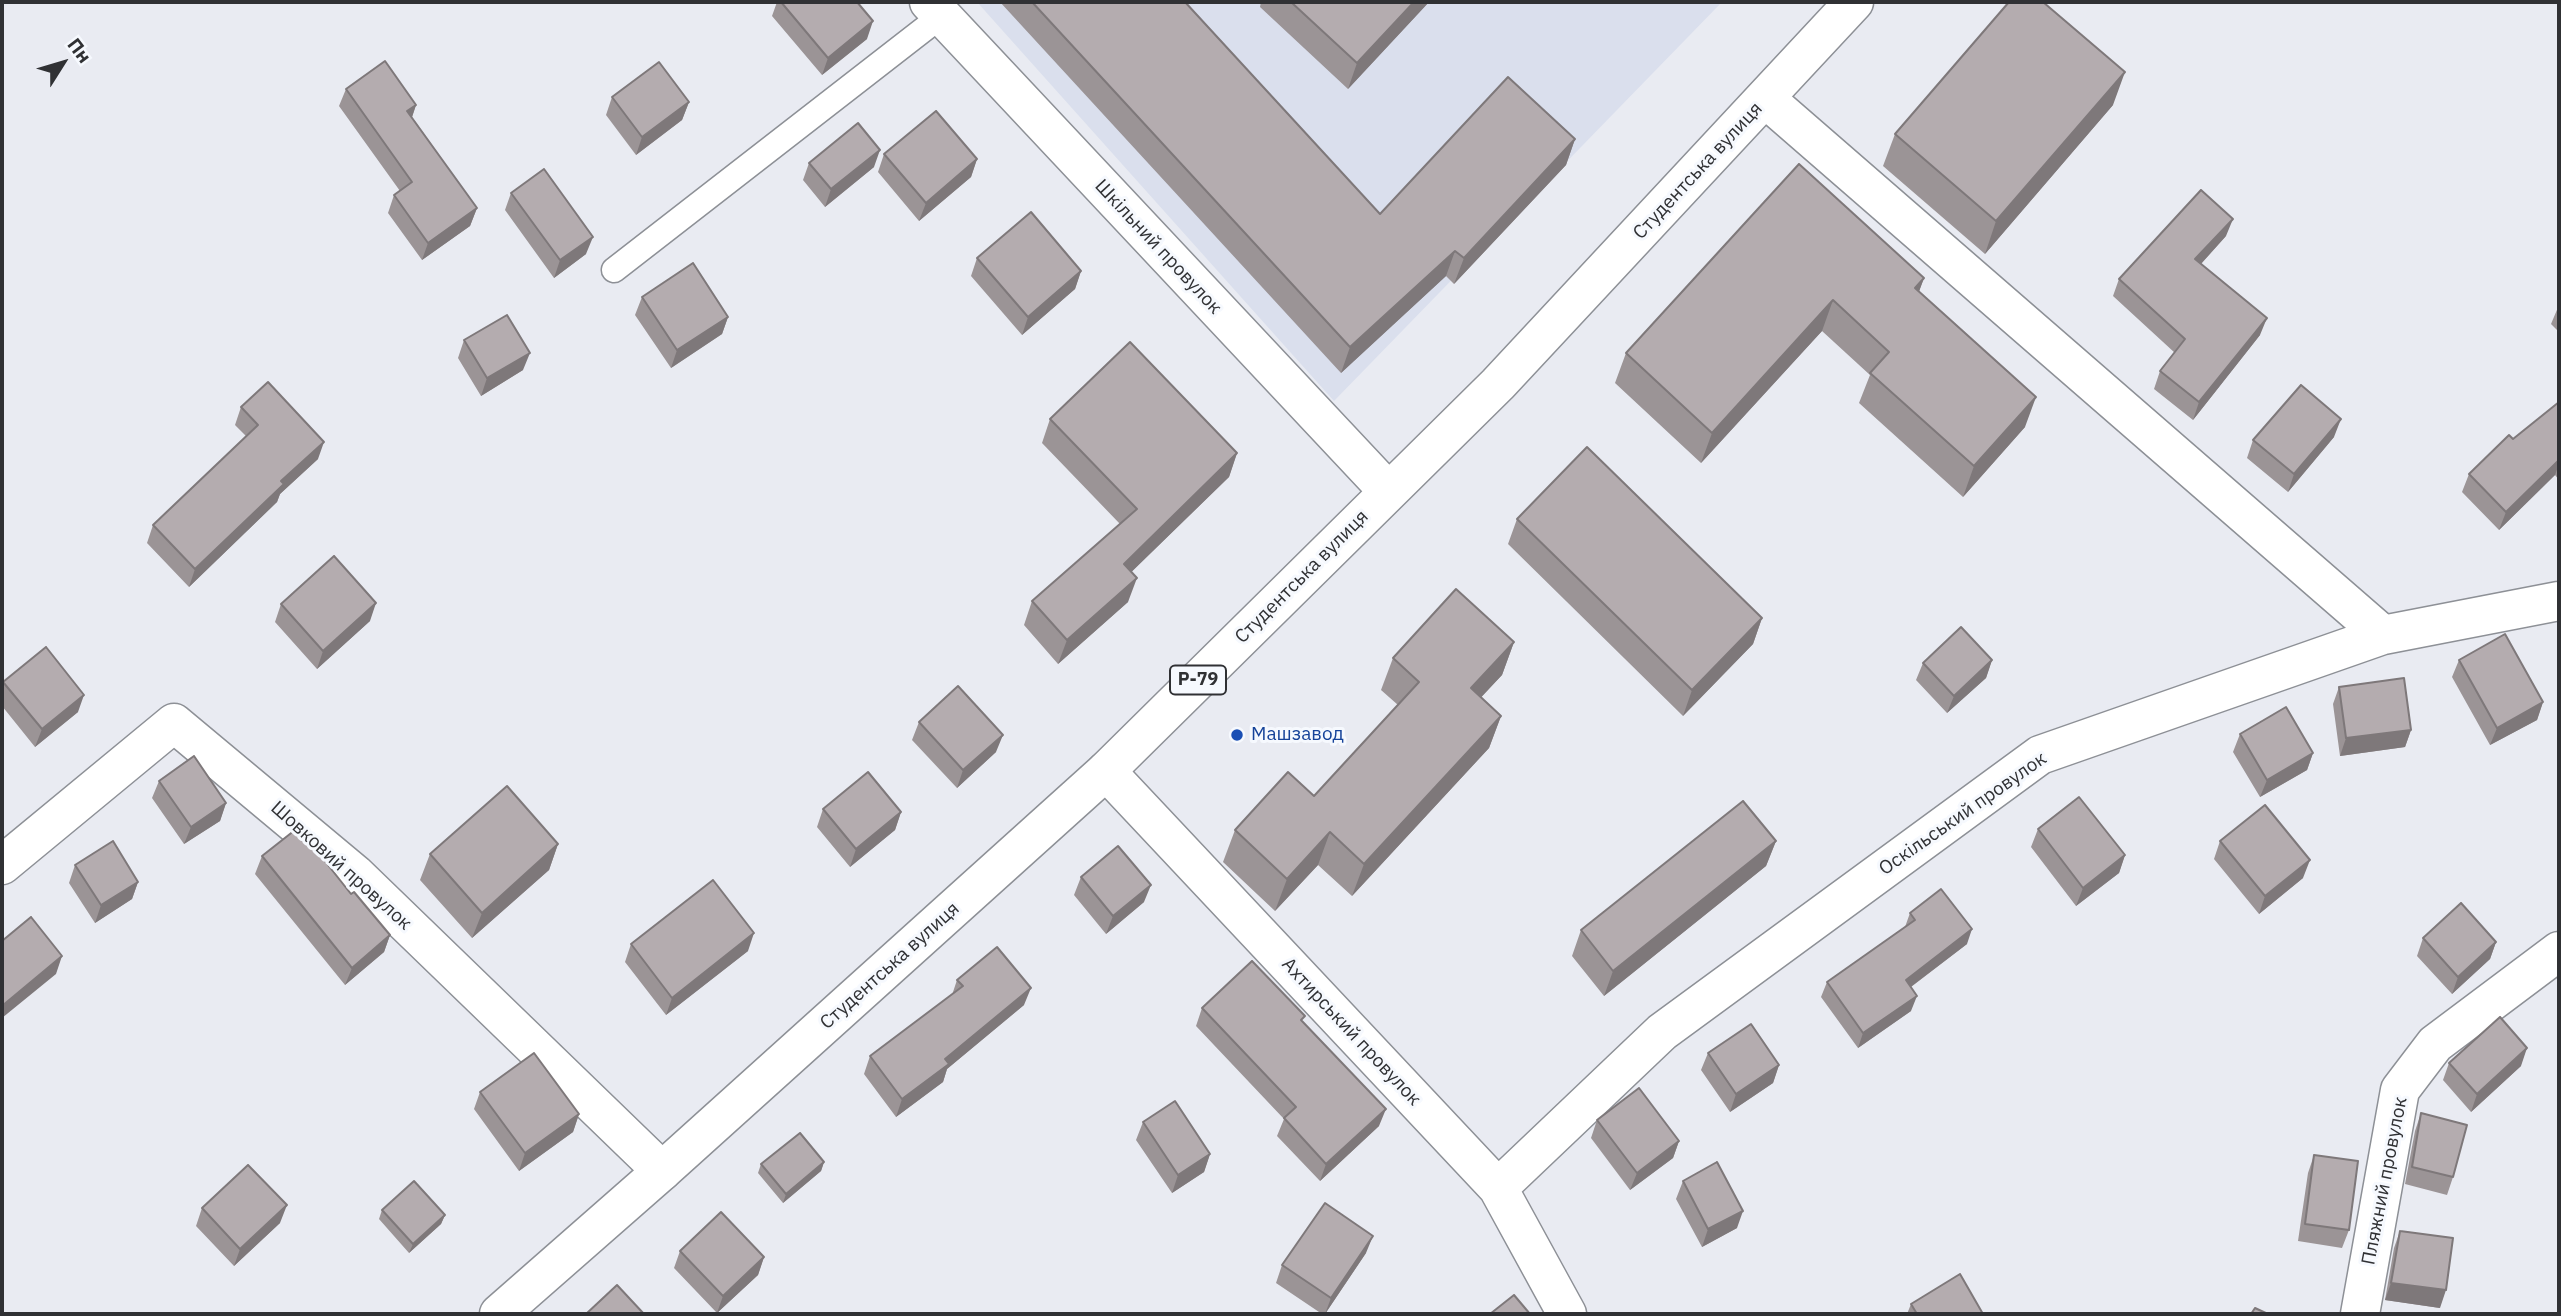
<!DOCTYPE html>
<html>
<head>
<meta charset="utf-8">
<style>
	body { margin:0 }
	#map { position:relative; width:2561px; height:1316px; overflow:hidden; background:#e9ebf2; font-family:"IBM Plex Sans",sans-serif }
	canvas { display:block }
	.frame { position:absolute; inset:0; border:4px solid #303134; pointer-events:none }
	.north { position:absolute; left:28px; top:28px; width:70px; height:70px; -webkit-text-stroke:5px #f6f9fe; paint-order:stroke; rotate:53deg; font-size:19px; font-weight:700; line-height:28px; text-align:center; color:#303134 }
	.north::after { content:''; display:block; margin:auto; width:24px; height:32px; background:#303134; clip-path:polygon(50% 0,100% 100%,50% 72%,0 100%) }
</style>
</head>
<body>
<div id="map">
<canvas width="2561" height="1316"></canvas>
<div class="frame"></div>
<div class="north">Пн</div>
</div>
<script>
const ctx = document.querySelector('canvas').getContext('2d');
ctx.lineJoin = 'round';
function paint(path, color) {
  ctx.fillStyle = color;
  ctx.fill(path, 'evenodd');
}
function shape(rows) {
  const path = new Path2D();
  for (const r of rows) {
    path.moveTo(r[0], r[1]);
    for (let i = 2; i < r.length; i += 2) path.lineTo(r[i], r[i + 1]);
  }
  return path;
}
function stroke(path, color, width, dash) {
  ctx.strokeStyle = color;
  ctx.lineWidth = width;
  ctx.lineCap = dash ? 'butt' : 'round';
  ctx.setLineDash(dash || []);
  ctx.stroke(path);
}
function write(font, color, halo, rows, align = 'center') {
  ctx.font = font + ' "IBM Plex Sans",sans-serif';
  ctx.lineWidth = 6;
  ctx.setLineDash([]);
  ctx.textBaseline = 'middle';
  ctx.strokeStyle = halo;
  ctx.fillStyle = color;
  for (const [text, x, y, turn = 0] of rows) {
    ctx.save();
    ctx.translate(x, y);
    ctx.rotate((+turn || 0) * Math.PI / 180);
    ctx.textAlign = isNaN(turn) ? turn : align;
    if (halo) ctx.strokeText(text, 0, 0);
    ctx.fillText(text, 0, 0);
    ctx.restore();
  }
}
paint(shape([
	[977,2,1722,2,1334,401]
]), '#dadfed');
const lane = shape([
	[614,270,941,16]
]);
const street = shape([
	[929,2,1388,491],
	[1766,99,2383,635],
	[1106,771,1498,1188,1567,1314],
	[2,865,174,723,355,874,662,1171],
	[1498,1188,1662,1032,2040,755,2383,635,2559,601],
	[2360,1314,2400,1090,2435,1044,2559,951]
]);
const primary = shape([
	[499,1314,662,1171,1106,771,1498,384,1854,2]
]);
stroke(lane, '#8d9096', 27);
stroke(street, '#8d9096', 41);
stroke(primary, '#8d9096', 41);
stroke(lane, '#fff', 24);
stroke(street, '#fff', 38);
stroke(primary, '#fff', 38);
paint(shape([
	[777,2,857,2,867,39,822,75,772,16],
	[1000,2,1185,2,1380,214,1575,139,1566,165,1454,284,1446,276,1341,373],
	[1261,2,1429,2,1348,89,1260,7],
	[346,89,416,105,412,117,477,208,470,226,422,260,388,213,394,195,400,191,339,106],
	[612,97,689,102,682,120,636,155,606,115],
	[2113,105,1985,254,1883,166,1895,134],
	[884,154,977,159,971,177,919,221,878,172],
	[809,163,874,167,825,207,803,180],
	[511,193,586,254,554,278,505,210],
	[2226,236,2201,264,2260,335,2193,420,2154,389,2160,371,2175,353,2113,296,2119,279],
	[977,258,1081,271,1075,289,1022,335,971,276],
	[1924,278,1919,291,2025,427,1963,497,1859,403,1870,375,1822,331,1701,463,1615,383,1626,353],
	[642,297,728,317,722,334,671,368,635,315],
	[2559,305,2559,332,2551,324],
	[464,340,523,370,481,396,458,358],
	[2559,402,2559,480,2555,475,2499,530,2462,492,2469,474],
	[241,407,318,459,280,494,277,502,189,587,147,543,153,525,246,436,235,425],
	[1050,419,1237,453,1229,477,1131,572,1128,602,1058,664,1024,625,1032,601,1120,524,1042,443],
	[2334,437,2288,492,2247,458,2253,440],
	[1517,519,1762,618,1753,644,1683,716,1508,544],
	[281,604,370,621,317,669,275,622],
	[1514,642,1502,675,1481,697,1501,716,1489,748,1352,896,1318,865,1275,911,1223,862,1235,830,1314,796,1398,705,1381,690,1393,658],
	[1992,660,1986,678,1947,713,1916,680,1923,663],
	[2459,660,2543,702,2537,720,2490,745,2452,677],
	[3,682,78,712,35,747,2,706,2,685],
	[2339,687,2411,730,2405,747,2340,756,2333,704],
	[919,722,996,752,957,788,912,740],
	[2240,734,2313,753,2307,770,2260,797,2233,752],
	[159,781,226,803,220,821,184,844,152,798],
	[823,809,901,812,895,830,850,867,817,827],
	[2038,829,2125,855,2119,873,2076,906,2031,847],
	[1776,841,1766,866,1604,996,1572,956,1581,930],
	[2220,841,2303,878,2259,914,2214,859],
	[558,844,549,870,472,938,420,880,430,854],
	[262,856,351,894,390,935,384,952,345,985,255,874],
	[75,865,138,882,132,899,95,923,69,883],
	[1081,877,1144,902,1106,934,1074,895],
	[1910,913,1967,944,1911,987,1911,1011,1858,1048,1821,997,1827,982,1905,927],
	[2423,938,2496,942,2490,959,2452,994,2417,956],
	[631,944,748,951,666,1015,625,962],
	[957,980,1024,1005,947,1069,943,1082,896,1117,864,1074,870,1056,952,995],
	[1202,1008,1303,1022,1379,1126,1320,1181,1277,1136,1284,1119,1196,1026],
	[1708,1053,1779,1065,1773,1083,1730,1112,1701,1070],
	[2449,1063,2521,1066,2471,1112,2443,1080],
	[480,1092,579,1114,573,1132,519,1171,474,1109],
	[2421,1113,2453,1177,2447,1195,2405,1184,2415,1131],
	[1597,1120,1679,1141,1673,1158,1630,1190,1591,1138],
	[1143,1122,1210,1154,1204,1172,1172,1193,1136,1140],
	[2314,1155,2349,1230,2342,1248,2298,1241,2308,1173],
	[824,1162,821,1171,783,1203,758,1173,761,1164],
	[1683,1181,1737,1228,1702,1247,1676,1199],
	[202,1208,280,1223,234,1266,196,1226],
	[382,1210,445,1215,441,1224,409,1253,379,1219],
	[2400,1231,2440,1308,2385,1300,2394,1248],
	[680,1251,764,1257,758,1275,717,1313,674,1268],
	[1366,1253,1325,1314,1322,1314,1276,1283,1282,1265],
	[1911,1304,1983,1314,1907,1314]
]), '#9b9496');
paint(shape([
	[1414,2,1429,2,1348,89,1357,63],
	[873,21,867,39,822,75,828,58],
	[2125,72,2113,105,1985,254,1996,221],
	[689,102,682,120,636,155,642,137],
	[416,105,410,123,407,111],
	[1575,139,1566,165,1454,284,1464,258],
	[880,150,874,167,825,207,831,189],
	[977,159,971,177,919,221,926,203],
	[477,208,470,226,422,260,428,243],
	[2233,219,2226,236,2189,277,2195,259],
	[593,237,586,254,554,278,560,260],
	[1455,251,1446,276,1341,373,1350,347],
	[1081,271,1075,289,1022,335,1028,317],
	[1924,278,1913,308,1915,288],
	[1833,300,1822,331,1701,463,1712,433],
	[728,317,722,334,671,368,677,350],
	[2267,318,2260,335,2193,420,2199,402],
	[530,353,523,370,481,396,487,378],
	[2036,397,2025,427,1963,497,1974,466],
	[2341,419,2334,437,2288,492,2294,474],
	[324,442,318,459,280,494,277,502,189,587,195,569,281,481],
	[1237,453,1229,477,1115,588,1124,564],
	[2559,460,2559,464,2555,475,2499,530,2506,512],
	[1137,578,1128,602,1058,664,1067,640],
	[376,603,370,621,317,669,323,651],
	[1762,618,1753,644,1683,716,1692,690],
	[1514,642,1502,675,1460,720,1471,688],
	[1992,660,1986,678,1947,713,1954,696],
	[84,695,78,712,35,747,42,729],
	[2543,702,2537,720,2490,745,2497,728],
	[1501,716,1489,748,1352,896,1364,864],
	[2411,730,2405,747,2340,756,2346,738],
	[1003,735,996,752,957,788,963,770],
	[2313,753,2307,770,2260,797,2267,780],
	[226,803,220,821,184,844,191,827],
	[901,812,895,830,850,867,856,849],
	[1330,832,1318,865,1275,911,1287,879],
	[1776,841,1766,866,1604,996,1613,971],
	[558,844,549,870,472,938,482,913],
	[2125,855,2119,873,2076,906,2083,888],
	[2310,860,2303,878,2259,914,2265,896],
	[138,882,132,899,95,923,101,905],
	[1151,885,1144,902,1106,934,1113,916],
	[1972,929,1967,944,1900,995,1906,980],
	[754,933,748,951,666,1015,672,998],
	[390,935,384,952,345,985,352,968],
	[2496,942,2490,959,2452,994,2458,977],
	[62,956,56,974,2,1018,2,1006],
	[1031,988,1024,1005,947,1069,943,1082,896,1117,902,1099,945,1059],
	[1917,996,1911,1011,1858,1048,1863,1033],
	[2527,1048,2521,1066,2471,1112,2477,1094],
	[1779,1065,1773,1083,1730,1112,1736,1094],
	[1386,1109,1379,1126,1320,1181,1326,1164],
	[579,1114,573,1132,519,1171,525,1153],
	[1679,1141,1673,1158,1630,1190,1637,1173],
	[1210,1154,1204,1172,1172,1193,1178,1175],
	[824,1162,821,1171,783,1203,786,1194],
	[287,1205,280,1223,234,1266,240,1249],
	[1743,1211,1737,1228,1702,1247,1708,1229],
	[445,1215,441,1224,409,1253,413,1244],
	[1373,1236,1366,1253,1325,1314,1331,1298],
	[764,1257,758,1275,717,1313,723,1296],
	[2391,1283,2446,1290,2440,1308,2385,1300]
]), '#7e787a');
const building = shape([
	[781,2,857,2,873,21,828,58,781,2],
	[1032,2,1185,2,1380,214,1508,77,1575,139,1464,258,1455,251,1350,347,1032,2],
	[1291,2,1414,2,1357,63,1291,2],
	[2009,2,2043,2,2125,72,1996,221,1895,134,2009,2],
	[385,61,416,105,407,111,477,208,428,243,394,195,412,182,346,89,385,61],
	[659,62,689,102,642,137,612,97,659,62],
	[936,111,977,159,926,203,884,154,936,111],
	[858,123,880,150,831,189,809,163,858,123],
	[1799,164,1924,278,1915,288,2036,397,1974,466,1870,373,1889,352,1833,300,1712,433,1626,353,1799,164],
	[544,169,593,237,560,260,511,193,544,169],
	[2201,190,2233,219,2195,259,2267,318,2199,402,2160,371,2185,339,2119,279,2201,190],
	[1031,212,1081,271,1028,317,977,258,1031,212],
	[693,263,728,317,677,350,642,297,693,263],
	[507,315,530,353,487,378,464,340,507,315],
	[1130,342,1237,453,1124,564,1137,578,1067,640,1032,601,1137,509,1050,419,1130,342],
	[268,382,324,442,281,481,284,484,195,569,153,525,258,425,241,407,268,382],
	[2301,385,2341,419,2294,474,2253,440,2301,385],
	[2559,402,2559,460,2506,512,2469,474,2509,435,2513,439,2559,402],
	[1587,447,1762,618,1692,690,1517,519,1587,447],
	[334,556,376,603,323,651,281,604,334,556],
	[1456,589,1514,642,1471,688,1501,716,1364,864,1330,832,1287,879,1235,830,1288,772,1314,796,1419,682,1393,658,1456,589],
	[1961,627,1992,660,1954,696,1923,663,1961,627],
	[2505,634,2543,702,2497,728,2459,660,2505,634],
	[46,647,84,695,42,729,3,682,46,647],
	[2404,678,2411,730,2346,738,2339,687,2404,678],
	[958,686,1003,735,963,770,919,722,958,686],
	[2286,707,2313,753,2267,780,2240,734,2286,707],
	[194,756,226,803,191,827,159,781,194,756],
	[868,772,901,812,856,849,823,809,868,772],
	[507,786,558,844,482,913,430,854,507,786],
	[2079,797,2125,855,2083,888,2038,829,2079,797],
	[1743,801,1776,841,1613,971,1581,930,1743,801],
	[2265,805,2310,860,2265,896,2220,841,2265,805],
	[295,830,309,841,351,894,354,892,390,935,352,968,262,856,295,830],
	[113,841,138,882,101,905,75,865,113,841],
	[1118,846,1151,885,1113,916,1081,877,1118,846],
	[713,880,754,933,672,998,631,944,713,880],
	[1941,889,1972,929,1906,980,1917,996,1863,1033,1827,982,1915,920,1910,913,1941,889],
	[2461,903,2496,942,2458,977,2423,938,2461,903],
	[31,917,62,956,2,1006,2,941,31,917],
	[997,947,1031,988,945,1059,949,1064,902,1099,870,1056,963,986,957,980,997,947],
	[1252,961,1305,1016,1301,1020,1386,1109,1326,1164,1284,1118,1296,1107,1202,1008,1252,961],
	[2500,1017,2527,1048,2477,1094,2449,1063,2500,1017],
	[1751,1024,1779,1065,1736,1094,1708,1053,1751,1024],
	[534,1053,579,1114,525,1153,480,1092,534,1053],
	[1639,1088,1679,1141,1637,1173,1597,1120,1639,1088],
	[1175,1101,1210,1154,1178,1175,1143,1122,1175,1101],
	[2421,1113,2467,1125,2453,1177,2412,1167,2421,1113],
	[800,1133,824,1162,786,1194,761,1164,800,1133],
	[2314,1155,2358,1161,2349,1230,2305,1224,2314,1155],
	[1717,1162,1743,1211,1708,1229,1683,1181,1717,1162],
	[248,1165,287,1205,240,1249,202,1208,248,1165],
	[414,1181,445,1215,413,1244,382,1210,414,1181],
	[1325,1203,1373,1236,1331,1298,1282,1265,1325,1203],
	[721,1212,764,1257,723,1296,680,1251,721,1212],
	[2400,1231,2453,1238,2446,1290,2391,1283,2400,1231],
	[1960,1274,1983,1314,1917,1314,1911,1304,1960,1274],
	[617,1285,644,1314,586,1314,617,1285],
	[1514,1295,1530,1314,1490,1314,1514,1295],
	[2255,1308,2268,1314,2251,1314,2255,1308]
]);
paint(building, '#b4acaf');
stroke(building, '#7e787a', 2);
for (const [x, y, r, color] of [
	[1237,735,7,"#1a4fb4"]
]) {
  const dot = new Path2D();
  dot.arc(x, y, r, 0, 2 * Math.PI);
  ctx.fillStyle = color;
  ctx.fill(dot);
  stroke(dot, '#f6f9fe', 2.5);
}
for (const [x, y, w] of [
	[1198,680,56]
]) {
  const box = new Path2D();
  box.roundRect(x - w / 2, y - 14.5, w, 29, 5);
  ctx.fillStyle = '#f6f9fe';
  ctx.fill(box);
  stroke(box, '#303134', 2);
}
write('bold 18px', '#303134', null, [
	["Р-79",1198,680]
]);
write('19px', '#303134', '#f6f9fe', [
	["Студентська вулиця",1698,171,-47],
	["Шкільний провулок",1158,247,47],
	["Студентська вулиця",1302,577,-45],
	["Оскільський провулок",1963,814,-35],
	["Шовковий провулок",341,866,42],
	["Студентська вулиця",890,966,-42],
	["Ахтирський провулок",1351,1032,47],
	["Пляжний провулок",2385,1181,-79]
]);
write('19px', '#164399', '#f6f9fe', [
	["Машзавод",1251,735]
], 'left');
</script>
</body>
</html>
